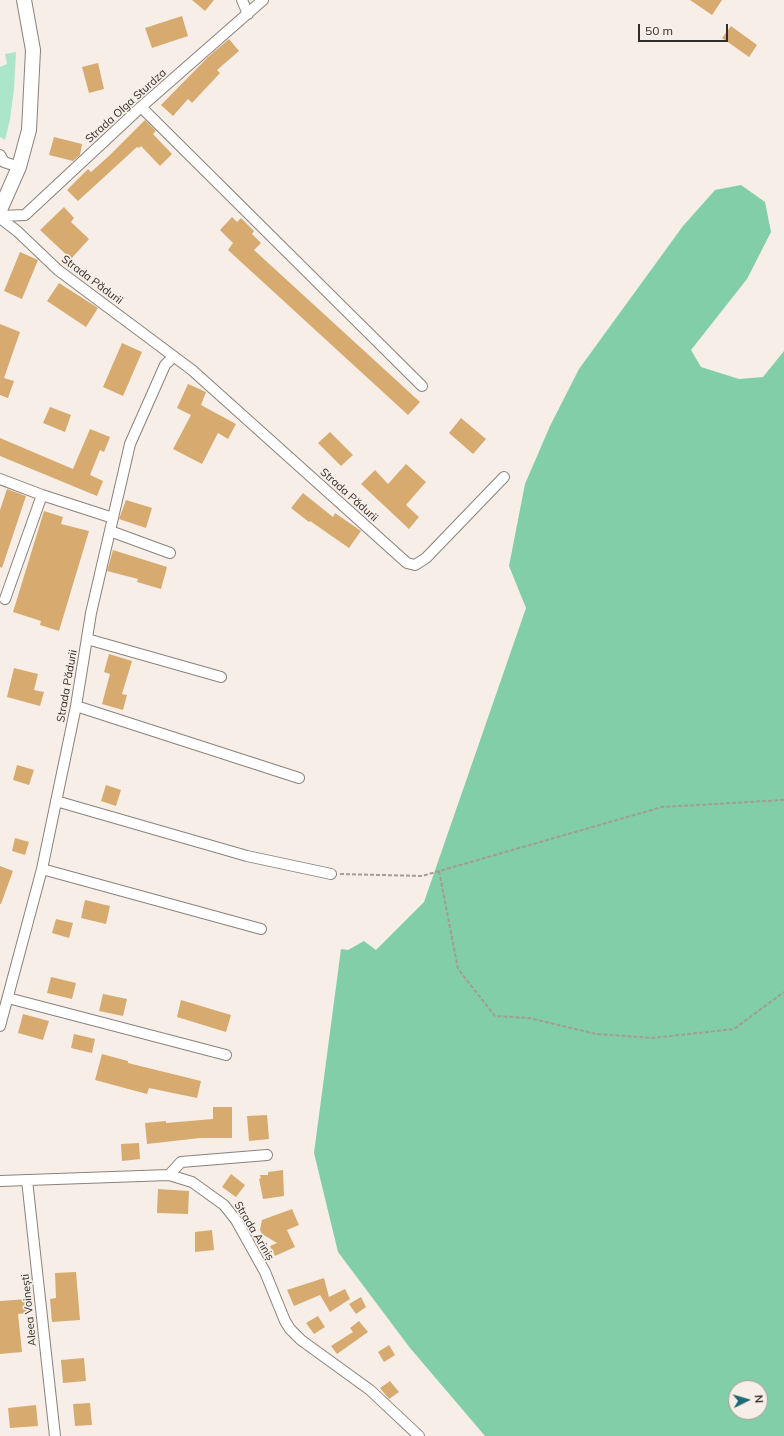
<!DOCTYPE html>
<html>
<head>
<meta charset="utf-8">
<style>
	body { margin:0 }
	#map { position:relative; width:784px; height:1436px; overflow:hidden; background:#f7eee7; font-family:Mulish,sans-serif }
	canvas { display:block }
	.north { position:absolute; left:728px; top:1380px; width:40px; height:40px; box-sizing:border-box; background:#f7eee7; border:1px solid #a7a09b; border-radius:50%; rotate:85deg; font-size:11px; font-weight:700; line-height:16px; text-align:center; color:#2f2c29 }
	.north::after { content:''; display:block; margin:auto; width:14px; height:18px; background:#1f6974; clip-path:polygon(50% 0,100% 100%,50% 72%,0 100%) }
	.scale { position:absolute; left:638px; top:24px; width:90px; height:18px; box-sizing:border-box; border:2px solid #2f2c29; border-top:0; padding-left:5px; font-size:12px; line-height:14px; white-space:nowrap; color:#2f2c29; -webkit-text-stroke:3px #f7eee7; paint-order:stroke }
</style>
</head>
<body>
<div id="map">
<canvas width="784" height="1436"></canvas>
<div class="north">N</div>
<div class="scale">50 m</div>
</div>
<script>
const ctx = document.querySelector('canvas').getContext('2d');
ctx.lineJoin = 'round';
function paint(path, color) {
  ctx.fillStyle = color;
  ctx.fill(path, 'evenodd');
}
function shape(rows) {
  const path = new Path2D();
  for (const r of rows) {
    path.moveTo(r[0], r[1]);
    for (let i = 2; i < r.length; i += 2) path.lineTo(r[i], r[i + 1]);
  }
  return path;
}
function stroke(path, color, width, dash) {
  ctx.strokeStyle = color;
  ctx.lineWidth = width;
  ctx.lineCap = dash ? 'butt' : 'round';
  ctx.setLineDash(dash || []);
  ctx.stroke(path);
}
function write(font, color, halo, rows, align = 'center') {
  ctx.font = font + ' Mulish,sans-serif';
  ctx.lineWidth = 3.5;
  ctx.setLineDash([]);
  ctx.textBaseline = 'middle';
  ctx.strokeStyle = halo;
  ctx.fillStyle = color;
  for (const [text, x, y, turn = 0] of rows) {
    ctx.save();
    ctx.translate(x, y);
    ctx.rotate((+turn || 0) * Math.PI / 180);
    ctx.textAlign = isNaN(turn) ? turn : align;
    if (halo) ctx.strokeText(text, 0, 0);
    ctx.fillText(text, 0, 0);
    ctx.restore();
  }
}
paint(shape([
	[16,52,14,89,10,119,5,140,0,137,0,67,7,64,5,54]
]), '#abe6c8');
paint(shape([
	[741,185,765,202,771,232,747,279,691,350,701,367,739,379,763,377,784,351,784,1436,485,1436,410,1348,338,1252,314,1153,341,949,348,950,364,941,376,950,424,902,526,608,509,566,525,484,550,426,579,369,683,226,715,190],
	[736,1388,760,1388,760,1412,736,1412]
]), '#82cea9');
paint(shape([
	[192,0,214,0,205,11],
	[690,0,722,0,712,15],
	[182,16,188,36,152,48,145,28],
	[731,26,757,45,749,57,722,38],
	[229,39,239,51,217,70,220,73,192,103,188,99,173,116,161,105,208,57],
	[98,63,104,89,89,93,82,67],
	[145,120,156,131,153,134,172,154,160,166,141,146,139,148,137,147,78,201,67,190,88,169,91,172,110,155],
	[54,137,82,144,80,155,73,161,49,155],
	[64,207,74,218,71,222,89,239,71,259,40,230],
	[232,217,237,222,241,218,254,231,252,234,261,243,254,250,420,402,408,415,228,250,233,243,220,230],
	[20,252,38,260,22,299,4,291],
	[59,283,98,308,86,327,47,301],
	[0,324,20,332,4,378,14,381,8,398,0,395],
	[122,343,142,352,123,396,103,387],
	[188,384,206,392,201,405,236,424,228,439,218,433,202,464,173,449,191,415,177,408],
	[50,407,71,415,65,432,43,423],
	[461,418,486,439,473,454,449,433],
	[90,429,110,437,104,452,100,450,90,475,103,481,97,496,0,456,0,438,73,469],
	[330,432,353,455,341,466,318,443],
	[406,464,426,482,406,505,419,517,409,529,361,484,375,470,388,484],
	[7,489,26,496,2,568,0,567,0,510],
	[303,493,333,517,335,513,361,531,349,548,310,521,309,522,291,508],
	[126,500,152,508,146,528,119,519],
	[44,511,63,517,61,524,89,531,59,631,40,625,41,621,13,612],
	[113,550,167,567,161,589,137,582,138,579,107,571],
	[109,654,132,661,122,694,127,695,123,710,102,704,110,674,104,672],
	[14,668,38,674,34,690,44,692,40,706,7,697],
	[17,765,34,770,29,785,13,780],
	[106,785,121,790,116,806,101,801],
	[15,838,29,842,25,855,12,851],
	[0,866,13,871,1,904,0,904],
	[85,900,110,906,106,924,81,918],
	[56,919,73,923,69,938,52,933],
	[51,977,76,983,72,999,47,993],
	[103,994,127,999,123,1016,99,1011],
	[181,1000,231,1015,226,1032,177,1017],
	[23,1014,49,1021,43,1040,18,1033],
	[74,1034,95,1039,92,1053,71,1048],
	[102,1054,128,1061,128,1063,201,1081,197,1098,149,1088,147,1094,95,1080],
	[213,1107,232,1107,232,1138,200,1138,147,1144,145,1123,166,1121,166,1123,213,1119],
	[267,1115,269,1139,249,1141,247,1116],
	[139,1143,140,1159,122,1161,121,1144],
	[283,1170,284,1196,263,1199,259,1179,261,1178,260,1175,268,1175,268,1172],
	[231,1174,245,1185,236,1197,222,1187],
	[158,1189,189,1191,188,1214,157,1213],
	[292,1209,299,1225,287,1230,295,1247,275,1256,270,1246,277,1243,262,1234,260,1230,262,1220],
	[212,1230,214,1250,195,1252,195,1232],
	[76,1272,80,1320,52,1322,50,1299,56,1298,55,1273],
	[324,1278,329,1297,345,1289,350,1299,330,1312,320,1295,294,1306,287,1290],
	[361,1297,366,1307,356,1314,349,1304],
	[28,1299,28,1313,18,1314,22,1352,0,1354,0,1301],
	[318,1316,325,1327,314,1334,306,1323],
	[359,1321,368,1332,337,1354,331,1346,353,1332,350,1328],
	[389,1345,395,1355,384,1362,378,1352],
	[84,1358,86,1381,63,1383,61,1360],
	[390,1381,399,1392,389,1399,380,1388],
	[90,1403,92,1425,75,1426,73,1404],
	[36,1405,38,1426,10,1428,8,1408]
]), '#d7ab70');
const street = shape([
	[242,0,248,14],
	[141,107,422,386],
	[0,155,4,162,19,167],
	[0,216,25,215,141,107,263,0],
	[0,218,17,231,58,270,192,370,407,563,415,565,426,558,504,477],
	[0,479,42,495,113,518],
	[110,531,170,553],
	[5,599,42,495],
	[87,639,221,677],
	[76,706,299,778],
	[56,801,247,856,331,874],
	[42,869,261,929],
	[8,998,226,1055],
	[0,1026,42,869,76,706,91,613,130,444,165,365,173,357],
	[169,1175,181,1162,267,1155],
	[27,1180,55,1436],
	[0,1181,169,1175,192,1182,224,1205,236,1220,265,1272,285,1321,290,1329,301,1340,370,1390,419,1436]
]);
const secondary = shape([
	[0,210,19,167,29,130,33,50,24,0]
]);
stroke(street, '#8a827c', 12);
stroke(secondary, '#8a827c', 16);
stroke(shape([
	[439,871,458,969,495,1016,529,1018,596,1034,653,1038,734,1029,784,992],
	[340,874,422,876,662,807,784,800]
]), '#a39c97', 2, [4, 2]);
stroke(street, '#fff', 10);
stroke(secondary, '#fff', 14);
write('11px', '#2f2c29', '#f7eee7', [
	["Strada Olga Sturdza",126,106,-42],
	["Strada Pădurii",92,280,37],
	["Strada Pădurii",349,495,42],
	["Strada Pădurii",67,686,-80],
	["Strada Ariniș",254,1231,59],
	["Aleea Voinești",29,1310,-96]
]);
</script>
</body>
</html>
